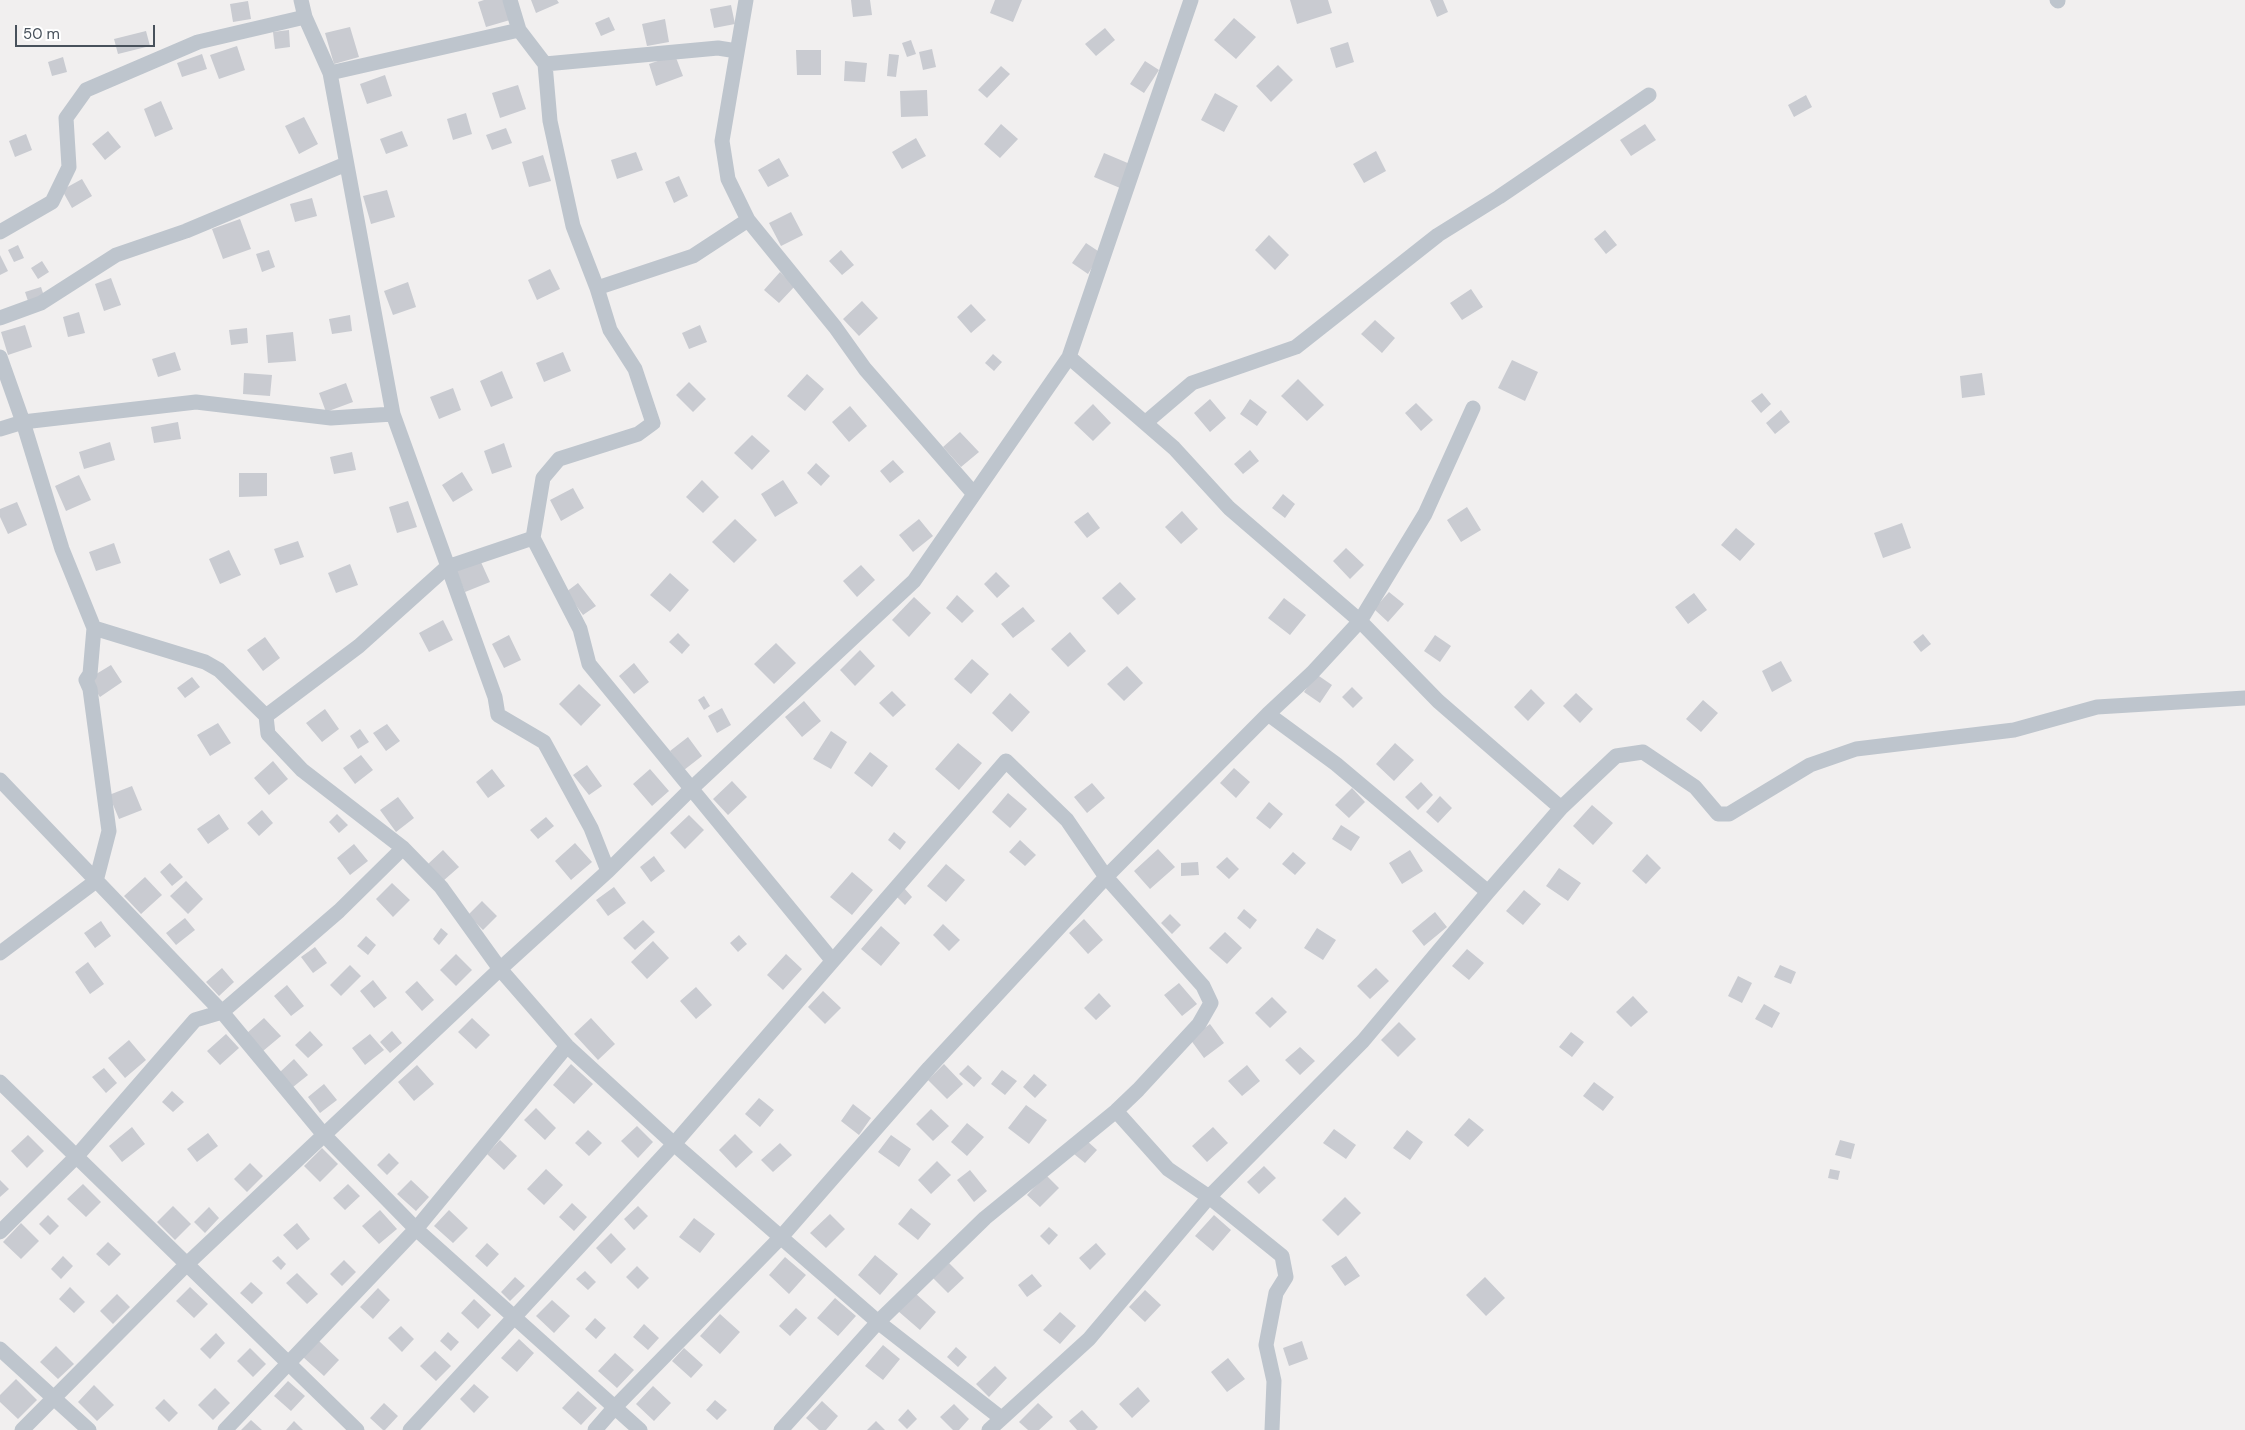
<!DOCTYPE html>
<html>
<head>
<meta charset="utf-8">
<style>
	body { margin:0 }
	#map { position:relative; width:2245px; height:1430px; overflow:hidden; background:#f1efef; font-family:"DM Sans",sans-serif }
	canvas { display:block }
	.scale { position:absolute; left:15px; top:25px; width:140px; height:22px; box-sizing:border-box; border:2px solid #48515b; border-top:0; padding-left:6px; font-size:15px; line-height:18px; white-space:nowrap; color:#48515b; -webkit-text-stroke:4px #fff; paint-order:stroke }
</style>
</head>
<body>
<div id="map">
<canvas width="2245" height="1430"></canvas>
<div class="scale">50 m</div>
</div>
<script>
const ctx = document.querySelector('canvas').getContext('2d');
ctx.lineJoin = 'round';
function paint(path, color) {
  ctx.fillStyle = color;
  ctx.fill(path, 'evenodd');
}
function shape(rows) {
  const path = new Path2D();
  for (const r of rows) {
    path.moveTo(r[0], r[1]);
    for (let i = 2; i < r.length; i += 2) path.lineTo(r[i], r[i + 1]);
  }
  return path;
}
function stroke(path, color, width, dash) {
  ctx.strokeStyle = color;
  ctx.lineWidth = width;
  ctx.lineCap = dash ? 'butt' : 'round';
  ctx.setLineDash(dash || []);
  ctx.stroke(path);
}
paint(shape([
	[484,0,504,0,510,20,486,27,478,2],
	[531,0,557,0,559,3,536,13],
	[851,0,870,0,872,15,853,17],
	[995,0,1022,0,1013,22,990,13],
	[1290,0,1328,0,1332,13,1297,24],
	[1430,0,1443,0,1448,12,1437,17],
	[248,1,251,19,233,22,230,4],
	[731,5,735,24,714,28,710,9],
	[609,17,615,30,601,36,595,23],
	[1234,18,1256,37,1236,59,1214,40],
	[665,19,669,42,647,46,642,24],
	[350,27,359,57,334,64,325,33],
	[1105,28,1115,40,1096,56,1085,44],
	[289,30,290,47,275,49,273,32],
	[146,31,150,46,118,54,114,39],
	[911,40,916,54,907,57,902,43],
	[1348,42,1354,62,1336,68,1330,48],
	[237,46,245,70,219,79,210,55],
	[932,49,936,67,923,70,919,52],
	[796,50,821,50,821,75,797,75],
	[202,54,207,69,182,77,177,63],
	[889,54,899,55,896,77,887,76],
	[675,55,683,76,656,86,649,64],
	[63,57,67,72,52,76,48,62],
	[845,61,867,63,865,82,844,81],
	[1145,61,1159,70,1144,93,1130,84],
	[1278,65,1293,80,1271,102,1256,86],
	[1001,66,1010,74,987,98,978,90],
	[385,75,392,96,367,104,360,84],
	[518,85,526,109,500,118,492,93],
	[927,90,928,116,901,117,900,91],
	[1215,93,1238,106,1224,132,1201,120],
	[1806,95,1812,107,1794,117,1788,105],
	[161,101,173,129,155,137,144,109],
	[466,113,472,134,453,140,447,119],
	[304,117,318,144,299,154,285,126],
	[1001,124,1018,139,1000,158,984,144],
	[1645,124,1656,140,1631,156,1620,140],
	[506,128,512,143,492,150,486,135],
	[108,131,121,147,105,160,92,144],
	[402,131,408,146,386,154,380,139],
	[26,134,32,150,15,157,9,141],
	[916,138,926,156,902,169,892,152],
	[1376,151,1386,171,1364,183,1353,164],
	[636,152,643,170,617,179,611,160],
	[1104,153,1130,164,1120,188,1094,177],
	[543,155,551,181,529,187,522,162],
	[779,158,789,176,768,187,758,170],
	[679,176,688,196,674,203,665,182],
	[82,179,92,196,72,208,62,190],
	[387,190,395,217,371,224,363,196],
	[312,198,317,216,295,222,290,204],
	[791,212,803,235,781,246,769,223],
	[240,219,251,249,223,259,212,229],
	[1605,230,1617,245,1606,254,1594,239],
	[1269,235,1289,255,1275,270,1255,250],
	[1086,243,1101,253,1088,274,1072,263],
	[18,245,24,258,14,262,8,250],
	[269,250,275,267,262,272,256,254],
	[841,250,854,265,842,275,829,261],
	[0,255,8,271,0,275],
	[42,261,49,272,38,279,31,268],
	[550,269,560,289,537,300,528,280],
	[780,272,795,286,779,303,764,290],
	[111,278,121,305,104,311,95,284],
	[408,282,416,307,393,315,384,291],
	[41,287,45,299,29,304,25,292],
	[1471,289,1483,307,1462,320,1450,303],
	[862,301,878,318,859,336,843,319],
	[971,304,986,320,971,333,957,317],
	[79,312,85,333,68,337,63,317],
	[350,315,352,331,332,334,329,319],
	[1375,320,1395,338,1382,353,1361,334],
	[25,325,32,347,8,355,1,332],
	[700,325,707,342,689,349,682,333],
	[247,328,248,343,231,345,229,330],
	[293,332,296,361,268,363,266,335],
	[175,352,181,370,158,377,152,359],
	[563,352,571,371,544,382,536,363],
	[993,354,1002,362,994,371,985,363],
	[1512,360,1538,372,1525,401,1498,388],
	[502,371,513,398,491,407,480,381],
	[244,373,272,375,270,396,243,394],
	[1982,373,1985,395,1962,398,1960,376],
	[807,374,824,389,805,411,787,396],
	[1298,379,1324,405,1307,421,1281,396],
	[689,382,706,399,693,412,676,395],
	[346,383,353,402,326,412,319,393],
	[453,388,461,410,439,419,430,397],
	[1762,393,1771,404,1761,413,1751,401],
	[1210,399,1226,418,1210,432,1194,413],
	[1250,399,1267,412,1257,426,1240,414],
	[1416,403,1433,420,1421,431,1405,413],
	[1093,404,1111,423,1093,441,1074,423],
	[850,406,867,426,849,442,832,422],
	[1781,410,1790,422,1775,434,1766,423],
	[178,422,181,439,154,443,151,427],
	[960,432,979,452,961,467,943,447],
	[752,435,770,451,752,470,734,453],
	[110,442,115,460,84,469,79,452],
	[504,443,512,467,492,474,484,451],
	[1250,450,1259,461,1243,474,1234,464],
	[352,452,356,470,334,474,330,457],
	[893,460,904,472,890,483,880,471],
	[816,463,830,476,821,486,807,473],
	[462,472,473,490,453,502,442,485],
	[239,473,267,473,267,496,239,497],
	[79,475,91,500,66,511,55,486],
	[702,480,719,497,703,513,686,497],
	[783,480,798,503,775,517,761,494],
	[573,488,584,508,561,521,550,500],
	[1283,494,1295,504,1285,518,1272,508],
	[408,501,417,527,397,533,389,507],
	[17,502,27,525,8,534,0,517,0,509],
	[1467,507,1481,530,1461,542,1447,520],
	[1182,511,1198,529,1181,544,1165,527],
	[1088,512,1100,528,1087,538,1074,522],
	[735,519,757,540,734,563,712,542],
	[919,519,933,536,913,552,899,535],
	[1902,523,1911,548,1883,558,1874,533],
	[1736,528,1755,544,1740,561,1721,545],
	[298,541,304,557,280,565,274,549],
	[114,543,121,563,96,571,89,552],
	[1346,548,1364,565,1350,579,1333,561],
	[229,550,241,575,220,584,209,559],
	[480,560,490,582,465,592,456,570],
	[350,564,358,585,336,593,328,573],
	[861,565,875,580,857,597,843,581],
	[996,572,1010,586,997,598,984,584],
	[670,573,689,590,670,612,650,595],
	[1120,582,1136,599,1118,615,1102,598],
	[578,583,596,606,583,615,566,592],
	[1389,592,1404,604,1388,622,1374,609],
	[1694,593,1707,610,1688,624,1675,607],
	[957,595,974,611,962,623,946,608],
	[914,597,931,613,909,637,892,620],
	[1284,598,1306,615,1290,635,1268,618],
	[1023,607,1035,621,1013,638,1001,624],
	[443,620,453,640,429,652,419,633],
	[1070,632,1086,651,1068,667,1051,649],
	[678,633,690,645,682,654,669,642],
	[1923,634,1931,644,1921,652,1913,642],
	[509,635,521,660,504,668,492,644],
	[1435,635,1451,646,1440,662,1424,651],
	[265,637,280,658,263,671,247,650],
	[776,643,796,663,774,684,754,664],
	[860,650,875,666,855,686,840,670],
	[972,659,989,674,971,694,954,679],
	[1781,661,1792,681,1772,692,1762,671],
	[634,663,649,682,634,694,619,676],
	[111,665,122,682,100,697,88,679],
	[1127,666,1143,683,1124,701,1107,684],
	[1316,674,1332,685,1320,703,1304,692],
	[192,677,200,687,185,698,177,688],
	[579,684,601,705,581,726,559,704],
	[1352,687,1363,698,1353,708,1342,697],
	[1531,689,1545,703,1528,721,1514,707],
	[892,691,906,705,893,717,879,703],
	[1010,693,1030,712,1012,732,992,713],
	[1576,693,1593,709,1580,723,1563,706],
	[704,696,710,706,704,710,698,700],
	[1703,700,1718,713,1701,732,1686,719],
	[804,701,821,721,802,737,785,717],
	[722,708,731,725,717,733,708,716],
	[325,709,339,729,322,742,306,723],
	[218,723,231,743,210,756,197,735],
	[387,724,400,741,386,751,373,733],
	[360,729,369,742,358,749,350,736],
	[831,731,847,742,831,769,813,759],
	[688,737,702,756,684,770,670,751],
	[958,743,982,763,959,790,935,769],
	[1395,743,1414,760,1394,781,1376,764],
	[870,752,888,766,872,787,854,773],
	[361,755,373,770,355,784,343,768],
	[273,761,288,779,269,795,254,778],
	[587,765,602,786,589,795,573,775],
	[1234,768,1250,782,1236,798,1220,783],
	[492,769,505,786,488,798,476,782],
	[650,769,669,791,652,806,633,784],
	[732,781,747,797,728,815,713,799],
	[1421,782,1433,795,1418,810,1405,797],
	[1092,783,1105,798,1087,813,1074,797],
	[132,786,142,810,119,819,109,795],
	[1352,788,1365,802,1349,818,1335,805],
	[1008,793,1027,809,1010,828,992,812],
	[1440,796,1452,808,1438,823,1426,812],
	[398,797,414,818,396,832,380,810],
	[1269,802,1283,814,1270,829,1256,818],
	[1592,805,1613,823,1593,845,1573,826],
	[262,810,273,823,259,836,247,823],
	[219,814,229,829,208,844,197,829],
	[337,814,348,825,339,833,329,822],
	[689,815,704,830,685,849,670,833],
	[546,817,554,826,538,839,530,830],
	[1341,825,1360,837,1351,851,1332,839],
	[894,832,906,842,900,850,888,840],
	[1020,840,1036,855,1025,866,1009,852],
	[575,843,592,862,571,880,555,861],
	[354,844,368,861,350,875,337,858],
	[1158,849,1175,867,1150,889,1134,871],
	[443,850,459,867,443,881,428,864],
	[1410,850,1423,871,1402,884,1389,863],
	[1293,852,1306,863,1295,875,1282,864],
	[1647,854,1661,868,1646,884,1632,871],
	[654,856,665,871,651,882,640,867],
	[1227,857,1239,869,1229,879,1216,867],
	[1198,862,1199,875,1181,876,1181,863],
	[170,863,183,877,172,886,160,872],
	[946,864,965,880,946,902,927,886],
	[1559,868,1581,883,1568,901,1546,886],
	[852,872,873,890,852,915,830,897],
	[145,877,162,895,141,914,124,896],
	[186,881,203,899,188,914,170,896],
	[392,883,410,900,393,917,376,899],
	[614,887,626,903,608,916,596,900],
	[904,888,912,897,905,905,896,896],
	[1524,890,1541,904,1523,925,1506,911],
	[482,901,497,916,483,930,468,915],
	[1244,909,1257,920,1250,929,1237,918],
	[1435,912,1447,927,1424,946,1412,931],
	[1170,914,1181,925,1172,934,1161,923],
	[185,918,195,930,176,945,166,933],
	[1084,919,1103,940,1088,954,1069,933],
	[643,920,655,932,635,950,623,938],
	[101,921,111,936,95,948,84,933],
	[943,924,960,940,949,951,933,935],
	[881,926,900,943,881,966,861,949],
	[441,928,448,934,439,945,433,939],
	[1317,928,1336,940,1323,960,1304,948],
	[1225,932,1242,948,1227,964,1209,948],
	[739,935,747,944,738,952,730,943],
	[366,936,376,945,368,955,357,946],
	[653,941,669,958,647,979,631,962],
	[315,947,327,963,313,973,301,957],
	[1467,949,1484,963,1469,980,1452,966],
	[456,954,472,970,456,986,440,970],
	[786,954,802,969,783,990,767,975],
	[88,962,104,984,90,994,75,972],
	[350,965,361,976,341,996,330,985],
	[1780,965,1796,972,1791,984,1774,977],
	[222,968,234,982,219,996,206,982],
	[1376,968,1389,981,1370,999,1357,986],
	[1738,976,1752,983,1742,1003,1728,996],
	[373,980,387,998,374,1008,360,991],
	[417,981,434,1000,422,1011,405,992],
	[1179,983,1197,1004,1182,1016,1164,995],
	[287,985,304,1006,291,1016,274,996],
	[696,987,712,1005,696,1019,680,1001],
	[823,991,841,1008,825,1024,808,1007],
	[1099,993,1111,1006,1096,1020,1084,1008],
	[1633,996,1648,1012,1631,1027,1616,1012],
	[1272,997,1287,1012,1270,1028,1255,1013],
	[1764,1004,1780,1013,1772,1028,1755,1019],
	[264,1018,281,1036,263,1051,247,1033],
	[472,1018,490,1035,476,1049,458,1032],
	[591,1018,615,1044,598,1060,574,1034],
	[1399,1022,1416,1039,1398,1057,1381,1040],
	[1210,1024,1224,1043,1204,1058,1190,1039],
	[310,1031,323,1045,308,1058,295,1045],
	[392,1031,402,1043,390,1053,380,1042],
	[1571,1032,1584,1042,1572,1057,1559,1047],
	[226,1034,239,1048,220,1065,207,1051],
	[370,1034,384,1050,365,1065,352,1048],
	[129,1040,146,1060,125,1078,108,1058],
	[1300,1047,1315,1061,1300,1075,1285,1060],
	[294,1059,308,1075,293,1087,280,1072],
	[571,1064,593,1084,574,1104,553,1085],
	[944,1064,963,1084,947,1099,928,1080],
	[417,1065,434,1084,414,1101,398,1082],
	[968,1065,982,1078,974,1087,959,1074],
	[1247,1065,1260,1081,1242,1096,1228,1081],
	[104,1068,117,1083,106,1093,92,1077],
	[1002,1070,1017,1081,1005,1095,991,1084],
	[1034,1074,1047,1085,1035,1098,1023,1087],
	[1594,1082,1614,1097,1603,1111,1583,1096],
	[324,1084,337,1100,320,1113,308,1097],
	[172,1091,184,1102,173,1112,162,1102],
	[759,1098,774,1110,760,1127,745,1114],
	[853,1104,871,1118,859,1135,841,1121],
	[1026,1105,1047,1120,1029,1144,1008,1128],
	[536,1108,556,1128,545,1140,524,1120],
	[931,1109,949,1126,933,1141,916,1124],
	[1469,1118,1484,1130,1468,1147,1454,1135],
	[967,1123,984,1137,967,1156,951,1142],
	[637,1126,653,1142,638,1158,621,1141],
	[132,1127,145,1144,122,1162,109,1146],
	[1213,1127,1228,1143,1207,1162,1192,1146],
	[1334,1129,1356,1145,1346,1159,1323,1143],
	[588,1130,602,1143,589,1156,575,1143],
	[1407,1130,1423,1142,1410,1160,1393,1148],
	[208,1133,218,1146,197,1162,187,1149],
	[735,1134,753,1152,736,1168,719,1150],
	[28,1135,44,1151,27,1168,11,1151],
	[891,1135,911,1149,899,1167,878,1152],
	[500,1140,517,1156,504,1170,487,1154],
	[1086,1140,1097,1150,1085,1163,1074,1154],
	[1840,1140,1855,1144,1851,1159,1835,1155],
	[780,1143,792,1155,773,1172,761,1160],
	[322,1148,338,1164,320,1182,304,1166],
	[389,1153,399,1163,387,1175,377,1165],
	[937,1161,951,1175,931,1194,918,1180],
	[250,1163,263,1176,247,1192,234,1179],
	[1264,1166,1276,1178,1259,1194,1247,1182],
	[546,1169,563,1185,544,1205,527,1189],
	[1830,1169,1840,1171,1838,1180,1828,1178],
	[970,1170,987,1191,974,1202,957,1180],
	[1046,1175,1059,1188,1040,1207,1027,1195],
	[0,1180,9,1189,0,1197],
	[411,1180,429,1197,416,1211,397,1194],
	[83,1184,101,1202,86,1217,67,1199],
	[348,1184,360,1196,345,1210,333,1198],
	[1345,1197,1361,1213,1338,1236,1322,1220],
	[572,1203,587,1217,574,1231,559,1217],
	[173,1206,191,1224,175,1240,157,1222],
	[638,1206,648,1216,634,1230,624,1219],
	[209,1207,219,1218,205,1233,194,1222],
	[911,1208,931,1224,918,1240,898,1224],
	[380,1210,397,1229,379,1244,362,1226],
	[449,1210,468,1228,453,1243,434,1226],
	[830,1214,845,1229,826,1248,810,1233],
	[48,1215,59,1226,50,1235,39,1224],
	[1214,1215,1231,1230,1213,1251,1195,1236],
	[694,1218,715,1234,700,1253,679,1237],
	[21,1223,39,1241,21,1259,3,1242],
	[297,1223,310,1239,297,1250,283,1235],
	[1049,1227,1058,1235,1049,1245,1040,1236],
	[611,1233,626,1249,611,1264,596,1248],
	[108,1242,121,1254,109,1266,96,1254],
	[487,1243,499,1254,487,1267,475,1256],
	[1096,1243,1106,1254,1090,1270,1079,1258],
	[875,1255,898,1274,880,1295,858,1275],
	[63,1256,73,1266,61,1279,51,1269],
	[278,1256,286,1264,281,1270,272,1261],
	[1346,1256,1360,1276,1345,1286,1331,1266],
	[785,1257,806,1275,789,1294,769,1275],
	[344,1260,356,1272,342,1286,330,1274],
	[949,1263,964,1278,948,1293,933,1278],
	[637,1266,649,1278,638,1289,626,1277],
	[585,1271,596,1282,588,1290,576,1279],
	[297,1273,318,1294,307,1304,286,1283],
	[1032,1274,1042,1286,1027,1297,1018,1285],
	[515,1277,525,1286,510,1301,501,1292],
	[1485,1277,1505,1298,1486,1316,1466,1295],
	[251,1282,263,1293,252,1304,240,1293],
	[70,1287,85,1302,74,1313,59,1299],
	[190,1287,208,1304,194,1318,176,1301],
	[378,1288,390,1300,373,1319,360,1307],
	[1145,1290,1161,1305,1145,1322,1129,1307],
	[915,1293,936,1312,920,1330,898,1311],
	[117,1294,130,1307,113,1324,100,1311],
	[835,1298,856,1316,838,1336,817,1318],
	[474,1299,491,1315,478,1329,461,1313],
	[552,1300,570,1316,554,1333,536,1316],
	[796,1308,807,1318,790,1336,779,1326],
	[1060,1312,1076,1326,1060,1344,1043,1330],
	[720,1314,740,1332,720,1354,700,1336],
	[595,1318,606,1328,596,1339,585,1329],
	[644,1324,659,1338,648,1350,633,1337],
	[401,1326,414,1339,402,1352,388,1338],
	[448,1332,459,1342,451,1351,440,1341],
	[216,1333,225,1343,210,1359,200,1349],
	[519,1339,534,1353,517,1372,501,1358],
	[319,1341,339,1360,324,1376,303,1357],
	[1302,1341,1308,1359,1289,1366,1283,1348],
	[883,1345,900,1359,883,1380,865,1366],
	[56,1346,74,1364,58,1379,40,1362],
	[956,1347,967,1357,958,1367,947,1357],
	[250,1348,266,1364,253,1377,237,1361],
	[684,1348,703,1365,691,1378,672,1361],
	[435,1351,451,1366,436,1381,420,1366],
	[615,1353,634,1370,617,1388,598,1371],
	[1228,1358,1245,1379,1227,1392,1211,1372],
	[995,1366,1007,1378,989,1397,976,1384],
	[16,1379,37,1400,18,1419,0,1402,0,1395],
	[288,1381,305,1396,291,1411,274,1396],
	[474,1384,489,1397,474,1413,460,1399],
	[94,1385,114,1405,97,1421,78,1402],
	[653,1386,671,1403,654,1421,636,1404],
	[1138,1387,1150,1401,1132,1418,1119,1404],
	[215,1388,230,1403,213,1420,198,1405],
	[578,1391,597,1408,581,1425,562,1408],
	[164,1399,178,1413,169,1422,155,1408],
	[715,1400,727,1410,717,1420,706,1410],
	[822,1401,838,1416,826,1430,819,1430,806,1418],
	[384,1403,398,1416,385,1430,383,1430,370,1418],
	[1038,1403,1053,1417,1039,1430,1028,1430,1019,1422],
	[954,1404,969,1419,959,1430,953,1430,940,1417],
	[908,1409,917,1419,907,1429,898,1420],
	[1082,1410,1098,1427,1095,1430,1077,1430,1069,1421],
	[251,1420,262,1430,241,1430],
	[294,1421,303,1430,286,1430],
	[876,1421,885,1430,867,1430]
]), '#c9cbd1');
stroke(shape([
	[301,0,305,17,330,73,393,414,495,697,498,715,544,742,591,828,608,871],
	[510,0,519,30,545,64,550,121,573,226,597,288,610,330,635,369,653,423,638,434,559,459,543,478,533,538,580,629,589,664,832,960],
	[746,0,722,141,728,179,748,220,835,327,865,369,974,494],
	[2057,0,2058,1],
	[545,64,718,48,737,51],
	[330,73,519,30],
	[0,232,52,202,69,167,66,118,86,90,198,42,305,17],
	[597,288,693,256,748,220],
	[0,318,41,303,116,255,186,231,346,164],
	[0,357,23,422,62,549,94,628,90,674,86,680,90,689,109,831,96,881,0,953],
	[1069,357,1174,448,1229,508,1360,621,1438,701,1561,808],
	[1145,423,1192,383,1296,347,1438,235,1499,197,1649,95],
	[0,429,23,422,196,402,331,418,393,414],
	[94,628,205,662,219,670,266,716,268,734,302,770,403,848,441,887,500,969,567,1046,674,1144,878,1322,1001,1418],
	[1268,714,1336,764,1488,892],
	[266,716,359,646,447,567,533,538],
	[0,780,222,1012,324,1135,416,1229,640,1430],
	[0,1082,357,1430],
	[1116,1111,1168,1169,1209,1197,1282,1256,1286,1277,1276,1293,1266,1345,1274,1381,1272,1430],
	[0,1232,76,1157,195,1020,222,1012,339,911,403,848],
	[0,1349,89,1430],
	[22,1430,187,1264,500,969,608,871,691,789,914,581,1069,357,1191,0],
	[225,1430,416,1229,567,1046],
	[410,1430,674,1144,1006,761,1067,820,1106,877,1203,986,1211,1003,1199,1024,1138,1090,1116,1111,985,1218,878,1322,781,1430],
	[595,1430,615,1407,782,1236,929,1068,1106,877,1268,714,1312,673,1360,621,1425,514,1473,408],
	[989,1430,1089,1339,1209,1197,1363,1041,1488,892,1561,808,1616,756,1643,752,1695,787,1718,814,1729,814,1810,765,1856,749,2014,730,2097,707,2245,698]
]), '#bec5cd', 15);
</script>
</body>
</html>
